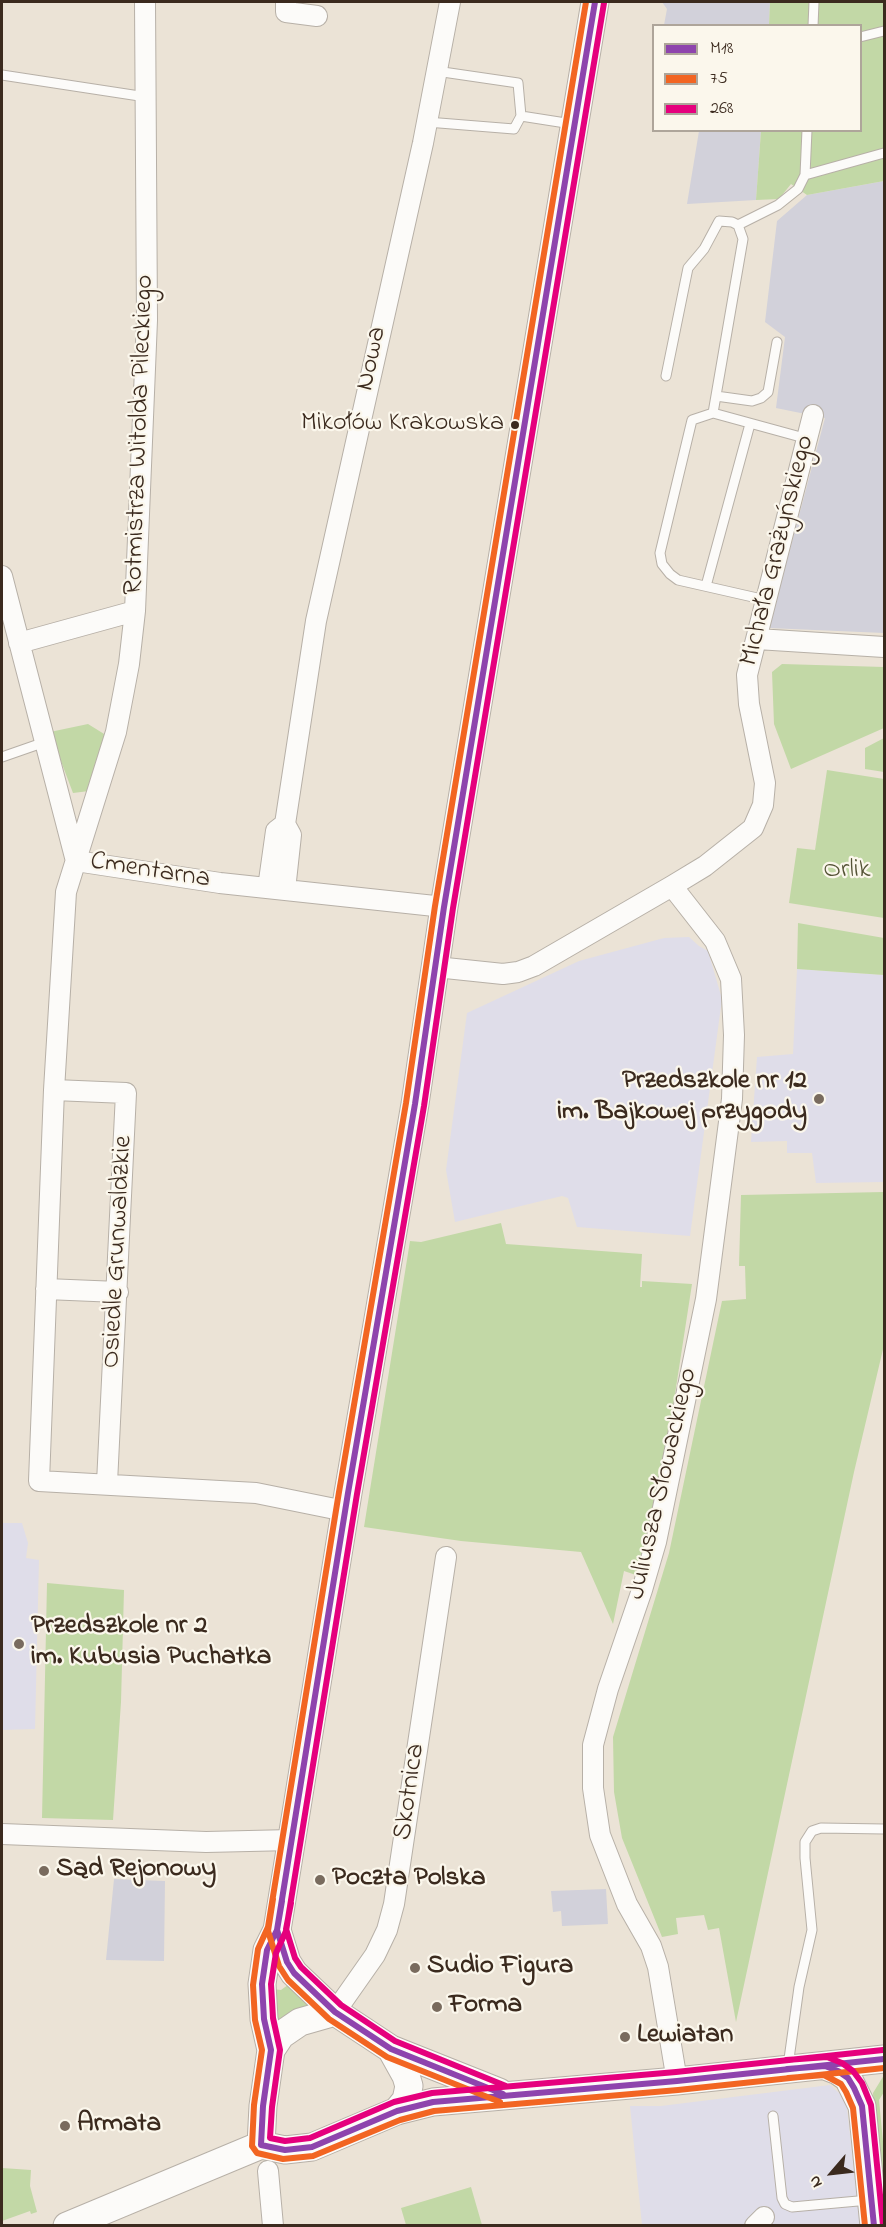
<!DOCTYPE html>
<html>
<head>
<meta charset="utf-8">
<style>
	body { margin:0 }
	#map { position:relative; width:886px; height:2227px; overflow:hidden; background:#ebe3d6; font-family:"Indie Flower",sans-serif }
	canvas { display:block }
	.frame { position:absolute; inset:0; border:3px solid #3b2a1e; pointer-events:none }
	.legend { position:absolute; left:652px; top:24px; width:210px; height:108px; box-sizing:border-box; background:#fbf7ec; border:2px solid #aea59a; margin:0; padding:8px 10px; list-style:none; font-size:18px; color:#3b2a1e }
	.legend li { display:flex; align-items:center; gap:12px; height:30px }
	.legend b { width:30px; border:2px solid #aea59a }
	.north { position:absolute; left:802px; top:2143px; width:60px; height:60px; -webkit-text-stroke:4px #fbf7ec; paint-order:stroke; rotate:242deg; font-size:16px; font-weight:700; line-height:24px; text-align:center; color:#3b2a1e }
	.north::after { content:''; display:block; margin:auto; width:21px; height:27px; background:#3b2a1e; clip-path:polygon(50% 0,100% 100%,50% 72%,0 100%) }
</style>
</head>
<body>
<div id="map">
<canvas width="886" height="2227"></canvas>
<div class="frame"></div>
<ul class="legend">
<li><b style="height:8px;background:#8e44ad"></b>M18</li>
<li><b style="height:8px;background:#f26522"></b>75</li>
<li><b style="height:8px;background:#e5007d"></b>268</li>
</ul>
<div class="north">N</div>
</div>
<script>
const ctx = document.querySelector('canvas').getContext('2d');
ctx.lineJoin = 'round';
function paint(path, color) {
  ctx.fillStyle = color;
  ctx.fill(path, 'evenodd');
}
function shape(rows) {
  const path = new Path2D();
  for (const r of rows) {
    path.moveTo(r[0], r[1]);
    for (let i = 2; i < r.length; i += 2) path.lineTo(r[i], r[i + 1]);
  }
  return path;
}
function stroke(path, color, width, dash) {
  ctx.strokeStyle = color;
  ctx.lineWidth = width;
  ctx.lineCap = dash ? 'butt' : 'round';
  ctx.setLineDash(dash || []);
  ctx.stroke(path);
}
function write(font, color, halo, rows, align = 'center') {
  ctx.font = font + ' "Indie Flower",sans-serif';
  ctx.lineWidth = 4.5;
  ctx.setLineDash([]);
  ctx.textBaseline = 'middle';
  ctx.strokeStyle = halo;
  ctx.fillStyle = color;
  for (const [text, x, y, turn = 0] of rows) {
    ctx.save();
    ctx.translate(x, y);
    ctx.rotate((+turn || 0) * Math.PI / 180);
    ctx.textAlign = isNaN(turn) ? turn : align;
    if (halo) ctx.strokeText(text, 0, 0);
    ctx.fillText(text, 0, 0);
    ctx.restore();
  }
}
paint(shape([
	[689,937,699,946,708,951,722,999,690,1236,577,1227,568,1198,562,1196,455,1222,446,1170,467,1013,579,961,664,938],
	[797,969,884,975,884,1182,816,1183,812,1153,787,1153,787,1141,751,1142,757,1057,793,1054],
	[2,1523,22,1523,28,1543,26,1558,39,1560,35,1729,2,1730],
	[830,2085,846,2099,860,2225,642,2225,630,2106,661,2106]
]), '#dfdde9');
paint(shape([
	[662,2,770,2,769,25,664,25,667,9],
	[699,131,761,131,756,200,687,204],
	[884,181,884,633,769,628,825,418,776,408,785,337,765,322,777,221,807,195],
	[114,1879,165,1881,164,1961,106,1960],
	[606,1889,608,1924,562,1926,561,1911,553,1912,551,1891]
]), '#d2d1da');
paint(shape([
	[770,2,884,2,884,181,807,195,791,184,779,199,756,200,761,131,860,130,860,26,769,25],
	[782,664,884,667,884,728,791,769,774,724,772,672],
	[88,724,109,737,89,791,73,793,50,732],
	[884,738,884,772,865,769,865,748],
	[827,770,884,779,884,918,789,903,797,848,815,850],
	[798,923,884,938,884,975,797,969],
	[884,1192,884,1345,854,1472,736,2022,719,1928,708,1930,704,1915,676,1918,678,1934,662,1937,622,1838,614,1792,613,1737,669,1553,722,1301,746,1299,745,1266,739,1266,741,1195],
	[501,1223,506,1244,642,1254,640,1287,642,1287,642,1281,692,1284,666,1452,639,1576,624,1571,613,1624,581,1552,461,1541,364,1527,410,1241,421,1242],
	[47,1583,124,1590,121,1702,113,1820,42,1818],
	[292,1982,313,2002,279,2028,272,1989,281,1990],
	[884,2075,884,2092,879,2100,884,2152,884,2182,880,2182,873,2093],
	[2,2168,31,2170,30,2186,37,2212,31,2214,30,2211,2,2221],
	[471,2187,482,2225,406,2225,401,2208]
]), '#c2d8a6');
const lane = shape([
	[813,26,814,2],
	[860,37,884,31],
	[2,75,146,97],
	[521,116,572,124],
	[427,122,514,129,521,116,518,83,436,71],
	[805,175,884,153],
	[738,225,778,205,798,189,805,175,807,130],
	[666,376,688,268,704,249,719,221,732,222,738,225,743,239,713,413],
	[716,396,752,401,761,398,768,392,777,342],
	[706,586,750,424],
	[766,600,678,580,670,574,662,564,660,553,692,420,713,413,808,439],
	[2,757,45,742],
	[788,2066,799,1987,812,1930,805,1858,805,1842,812,1831,821,1828,884,1829],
	[773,2116,782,2198,785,2204,792,2207,869,2200]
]);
const street = shape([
	[145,2,147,320,135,611,129,664,116,732,66,892,54,1090,39,1481,256,1493,345,1511],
	[286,2,286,12,317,16],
	[2,576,76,861],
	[757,639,884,647],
	[19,643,135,611],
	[76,861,220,883,444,907],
	[672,886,715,941,731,979,734,1035,732,1099,706,1299,656,1542,642,1590,608,1689,593,1745,593,1788,600,1835,627,1904,651,1946,658,1967,677,2081],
	[268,888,276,831,285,824],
	[285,890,291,835,285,824,316,621,423,143,450,2],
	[436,967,503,974,518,972,534,966,672,886,705,866,753,828,763,805,765,783,749,704,747,675,813,415],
	[54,1090,126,1093,107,1483],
	[46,1289,118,1292],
	[2,1834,206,1842,292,1840],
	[335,2012,375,1955,387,1930,394,1904,446,1557],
	[268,2171,273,2226],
	[755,2226,764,2217]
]);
const secondary = shape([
	[277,1930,287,1962,294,1973,335,2012,391,2049,499,2092],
	[391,2049,406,2076,409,2086,406,2100,397,2111],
	[271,2050,281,2035,300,2022,335,2012],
	[825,2066,838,2071,848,2078,862,2106,874,2226],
	[261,2145,263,2106,271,2050,264,2019,262,1984,267,1950,277,1930,348,1493,415,1104,444,907,595,2],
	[261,2145,285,2150,312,2147,397,2111,433,2102,677,2081,884,2059],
	[67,2226,261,2145]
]);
stroke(lane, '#b7b0a7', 11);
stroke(street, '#b7b0a7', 22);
stroke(secondary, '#b7b0a7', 29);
stroke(lane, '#fcfbf9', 9);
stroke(street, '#fcfbf9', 20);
stroke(secondary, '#fcfbf9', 27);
stroke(shape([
	[595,2,444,907,415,1104,348,1493,277,1930,267,1950,262,1984,264,2019,271,2050,263,2106,261,2145,285,2150,312,2147,397,2111,433,2102,677,2081,884,2059],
	[282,1901,277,1930,287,1962,294,1973,335,2012,391,2049,503,2094],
	[787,2069,825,2066,838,2071,848,2078,854,2088,862,2106,874,2226]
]), '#8e44ad', 6);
stroke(shape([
	[586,2,435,906,406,1103,339,1492,268,1927,258,1949,253,1985,255,2020,262,2050,254,2105,252,2146,257,2153,283,2159,313,2156,400,2120,434,2111,678,2090,884,2068],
	[273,1899,268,1931,279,1966,288,1980,329,2019,387,2057,500,2102],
	[788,2078,824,2075,841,2084,846,2092,853,2108,865,2226]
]), '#f26522', 6);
stroke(shape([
	[604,3,453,908,424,1106,357,1494,286,1931,276,1953,271,1984,273,2018,280,2050,272,2107,270,2138,285,2141,310,2138,394,2102,432,2093,676,2072,883,2050],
	[291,1903,286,1929,295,1958,301,1967,341,2005,395,2041,506,2086],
	[786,2060,827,2057,842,2063,853,2071,862,2083,871,2105,883,2225]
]), '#e5007d', 6);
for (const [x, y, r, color] of [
	[515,425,5,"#3b2a1e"],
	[819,1099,6,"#796b5e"],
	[19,1644,6,"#796b5e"],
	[44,1871,6,"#796b5e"],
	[320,1880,6,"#796b5e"],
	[415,1968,6,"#796b5e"],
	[437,2007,6,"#796b5e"],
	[625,2037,6,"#796b5e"],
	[65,2126,6,"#796b5e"]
]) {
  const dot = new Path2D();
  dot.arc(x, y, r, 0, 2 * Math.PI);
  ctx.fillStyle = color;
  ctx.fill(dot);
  stroke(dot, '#fbf7ec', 2);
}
write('26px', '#3b2a1e', '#fbf7ec', [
	["Mikołów Krakowska",504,425]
], 'right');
write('27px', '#3b2a1e', '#fbf7ec', [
	["Nowa",373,359,-78],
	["Rotmistrza Witolda Pileckiego",141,435,-88],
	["Michała Grażyńskiego",779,551,-76],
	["Cmentarna",150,872,9],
	["Osiedle Grunwaldzkie",119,1252,-87],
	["Juliusza Słowackiego",664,1484,-77],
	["Skotnica",411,1792,-82]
]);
write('27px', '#545336', '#fbf7ec', [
	["Orlik",847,872]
]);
write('bold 27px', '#3b2a1e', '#fbf7ec', [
	["Przedszkole nr 12",807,1083,"right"],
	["im. Bajkowej przygody",807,1114,"right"],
	["Przedszkole nr 2",31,1628],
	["im. Kubusia Puchatka",31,1659],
	["Sąd Rejonowy",56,1871],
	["Poczta Polska",332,1880],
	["Sudio Figura",427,1968],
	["Forma",449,2007],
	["Lewiatan",637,2037],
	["Armata",77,2126]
], 'left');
</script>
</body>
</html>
